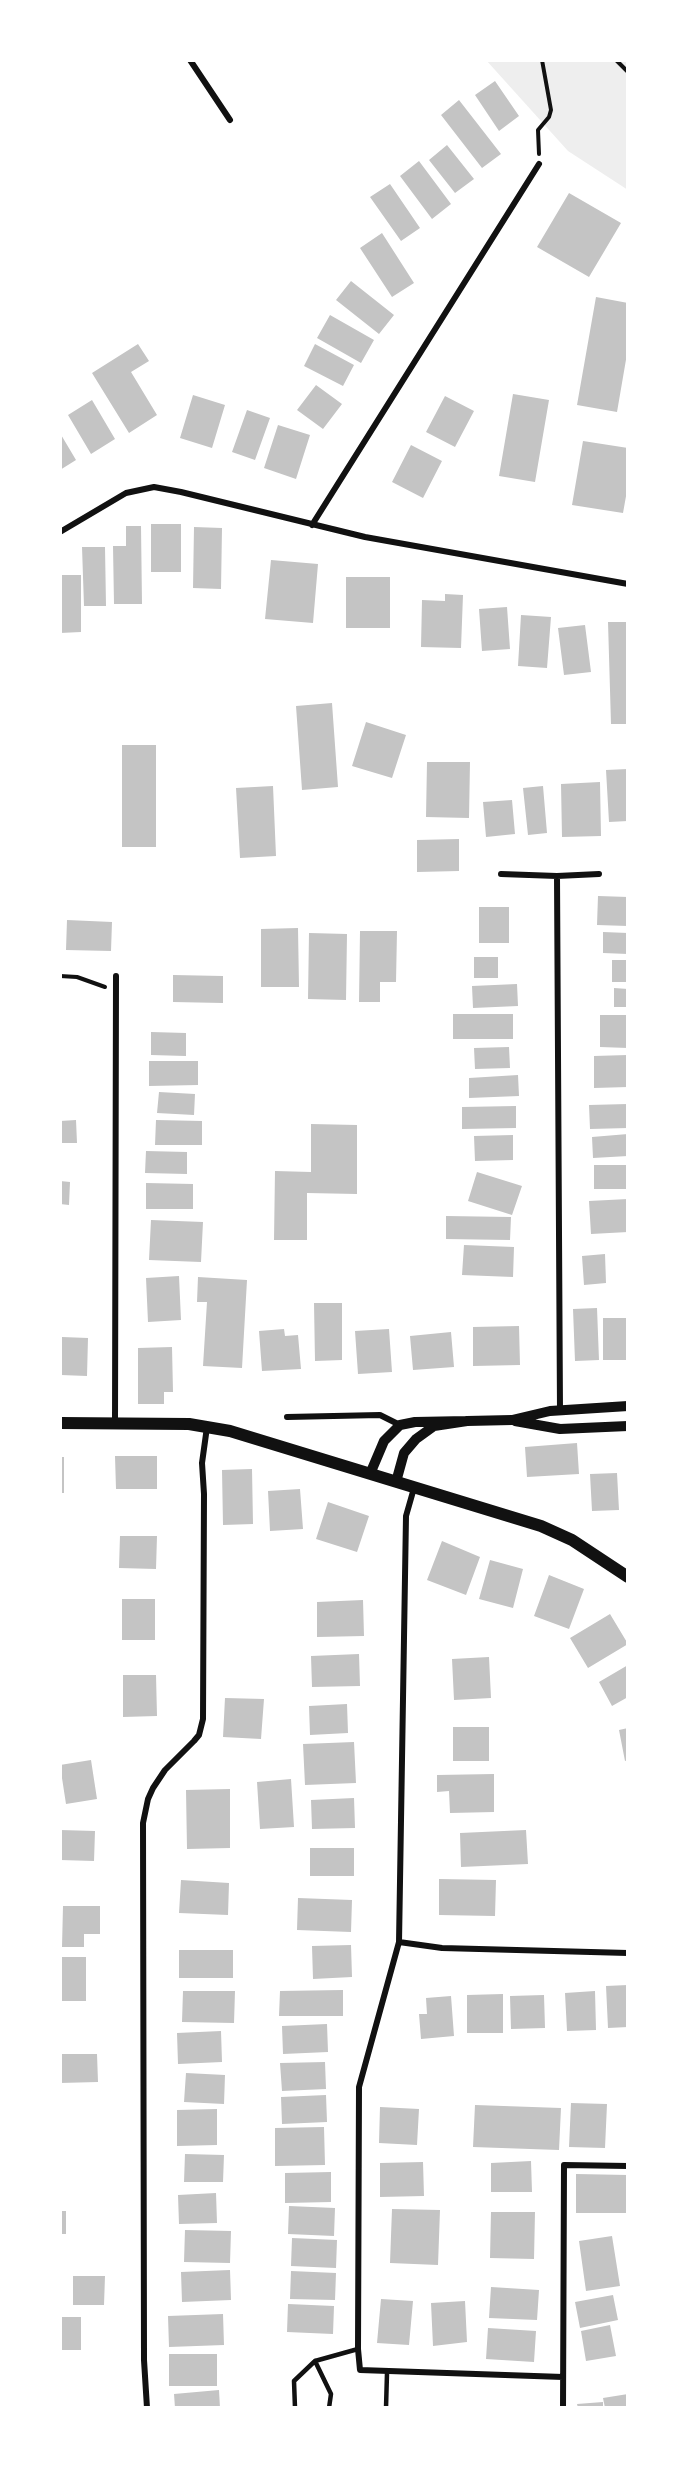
<!DOCTYPE html>
<html>
<head>
<meta charset="utf-8">
<style>
	body { margin:0 }
	#map { position:relative; width:688px; height:2468px; overflow:hidden; background:#fff; font-family:Karla,sans-serif }
	canvas { display:block }
	.frame { position:absolute; inset:0; border:62px solid #fff; pointer-events:none }
</style>
</head>
<body>
<div id="map">
<canvas width="688" height="2468"></canvas>
<div class="frame"></div>
</div>
<script>
const ctx = document.querySelector('canvas').getContext('2d');
ctx.lineJoin = 'round';
function paint(path, color) {
  ctx.fillStyle = color;
  ctx.fill(path, 'evenodd');
}
function shape(rows) {
  const path = new Path2D();
  for (const r of rows) {
    path.moveTo(r[0], r[1]);
    for (let i = 2; i < r.length; i += 2) path.lineTo(r[i], r[i + 1]);
  }
  return path;
}
function stroke(path, color, width, dash) {
  ctx.strokeStyle = color;
  ctx.lineWidth = width;
  ctx.lineCap = dash ? 'butt' : 'round';
  ctx.setLineDash(dash || []);
  ctx.stroke(path);
}
paint(shape([
	[486,60,628,60,628,190,568,151]
]), '#eee');
paint(shape([
	[495,81,519,116,499,131,475,95],
	[459,100,501,154,482,168,441,115],
	[447,145,474,179,455,193,429,160],
	[419,161,451,204,432,219,400,176],
	[390,184,420,228,401,241,370,197],
	[569,193,621,223,589,277,537,247],
	[382,233,414,283,392,297,360,248],
	[351,281,394,315,379,334,336,300],
	[596,297,628,303,628,348,617,412,577,405],
	[330,315,374,340,361,363,317,338],
	[138,344,149,361,131,372,157,415,129,433,92,373],
	[315,344,354,365,343,386,304,366],
	[316,385,342,404,323,429,297,410],
	[513,394,549,400,535,482,499,476],
	[193,395,225,405,212,448,180,438],
	[445,396,474,411,455,447,426,432],
	[92,400,115,439,91,454,68,415],
	[247,410,270,418,255,460,232,452],
	[278,425,310,435,296,479,264,468],
	[60,433,76,460,60,470],
	[583,441,628,448,628,485,623,513,572,505],
	[411,445,442,461,423,498,392,482],
	[151,524,181,524,181,572,151,572],
	[126,526,141,526,142,604,114,604,113,546,126,546],
	[194,527,222,528,221,589,193,588],
	[82,547,105,547,106,606,84,606],
	[271,560,318,564,313,623,265,619],
	[60,575,81,575,81,632,60,633],
	[346,577,390,577,390,628,346,628],
	[445,594,463,595,461,648,421,647,422,600,445,601],
	[507,607,510,649,482,651,479,609],
	[521,615,551,617,547,668,518,666],
	[608,622,628,622,628,724,611,724],
	[585,625,591,672,564,675,558,628],
	[332,703,338,787,302,790,296,706],
	[366,722,406,735,392,778,352,766],
	[122,745,156,745,156,847,122,847],
	[427,762,470,762,469,818,426,817],
	[628,769,628,821,609,822,606,770],
	[600,782,601,836,562,837,561,784],
	[273,786,276,856,240,858,236,788],
	[543,786,547,833,528,835,523,788],
	[512,800,515,834,486,837,483,802],
	[459,839,459,871,417,872,417,840],
	[598,896,628,897,628,926,597,925],
	[479,907,509,907,509,943,479,943],
	[67,920,112,922,111,951,66,950],
	[298,928,299,987,261,987,261,929],
	[360,931,397,931,396,982,380,982,380,1002,359,1002],
	[603,932,628,933,628,954,603,953],
	[309,933,347,934,346,1000,308,999],
	[474,957,498,957,498,978,474,978],
	[612,960,628,960,628,982,612,982],
	[173,975,223,976,223,1003,173,1002],
	[517,984,518,1006,473,1008,472,986],
	[614,988,628,989,628,1007,614,1007],
	[453,1014,513,1014,513,1039,453,1039],
	[600,1015,628,1015,628,1048,600,1047],
	[151,1032,186,1033,186,1056,151,1055],
	[509,1047,510,1068,475,1069,474,1048],
	[628,1055,628,1087,594,1088,594,1056],
	[149,1061,198,1061,198,1085,149,1086],
	[518,1075,519,1096,469,1098,469,1078],
	[159,1092,195,1094,194,1115,157,1113],
	[628,1104,628,1128,590,1129,589,1105],
	[516,1106,516,1128,462,1129,462,1107],
	[76,1120,77,1143,60,1143,60,1121],
	[156,1120,202,1121,202,1145,155,1145],
	[311,1124,357,1125,357,1194,307,1193,307,1240,274,1240,275,1171,311,1172],
	[628,1134,628,1156,593,1158,592,1137],
	[513,1135,513,1160,475,1161,474,1136],
	[146,1151,187,1152,187,1174,145,1173],
	[594,1165,628,1165,628,1189,594,1189],
	[477,1172,522,1186,512,1215,468,1201],
	[60,1181,70,1182,69,1205,60,1204],
	[146,1183,193,1184,193,1209,146,1209],
	[628,1199,628,1232,591,1234,589,1201],
	[446,1216,511,1217,510,1240,446,1239],
	[151,1220,203,1222,201,1262,149,1260],
	[464,1245,514,1247,513,1277,462,1275],
	[605,1254,606,1283,584,1285,582,1256],
	[179,1276,181,1320,148,1322,146,1278],
	[198,1277,247,1280,242,1368,203,1366,207,1302,197,1302],
	[314,1303,342,1303,342,1360,315,1361],
	[597,1308,599,1360,575,1361,573,1309],
	[603,1318,626,1318,626,1360,603,1360],
	[519,1326,520,1365,473,1366,473,1327],
	[284,1329,285,1336,298,1335,301,1369,262,1371,259,1331],
	[389,1329,392,1372,358,1374,355,1331],
	[451,1332,454,1367,413,1370,410,1336],
	[62,1337,88,1338,87,1376,61,1375],
	[172,1347,173,1392,164,1392,164,1404,138,1404,138,1348],
	[577,1443,579,1474,527,1477,525,1447],
	[115,1456,157,1456,157,1489,116,1489],
	[60,1457,64,1457,64,1493,60,1493],
	[252,1469,253,1524,223,1525,222,1470],
	[617,1473,619,1510,592,1511,590,1474],
	[300,1489,303,1529,270,1531,268,1491],
	[328,1502,369,1516,357,1552,316,1539],
	[120,1536,157,1536,156,1569,119,1568],
	[442,1541,480,1557,466,1595,427,1580],
	[490,1560,523,1569,513,1608,479,1599],
	[549,1575,584,1589,569,1629,534,1616],
	[122,1599,155,1599,155,1640,122,1640],
	[363,1600,364,1636,317,1637,317,1602],
	[610,1614,628,1644,588,1668,570,1638],
	[359,1654,360,1686,312,1687,311,1656],
	[489,1657,491,1698,454,1700,452,1659],
	[628,1665,628,1697,612,1706,599,1682],
	[123,1675,156,1675,157,1716,123,1717],
	[225,1698,264,1699,261,1739,223,1737],
	[347,1704,348,1733,310,1735,309,1706],
	[453,1727,489,1727,489,1761,453,1761],
	[628,1728,628,1760,625,1761,619,1730],
	[354,1742,356,1783,305,1785,303,1744],
	[91,1760,97,1799,66,1804,60,1765],
	[494,1774,494,1812,450,1813,449,1791,437,1792,437,1775],
	[291,1779,294,1827,260,1829,257,1782],
	[230,1789,230,1848,187,1849,186,1790],
	[354,1798,355,1828,312,1829,311,1800],
	[60,1830,95,1831,94,1861,60,1860],
	[526,1830,528,1864,461,1867,460,1833],
	[310,1848,354,1848,354,1876,310,1876],
	[439,1879,496,1880,495,1916,439,1915],
	[181,1880,229,1883,228,1915,179,1913],
	[298,1898,352,1900,351,1932,297,1930],
	[63,1906,100,1906,100,1934,84,1934,84,1947,62,1947],
	[351,1945,352,1977,313,1979,312,1946],
	[179,1950,233,1950,233,1978,179,1978],
	[60,1957,86,1957,86,2001,60,2001],
	[628,1985,628,2027,608,2028,606,1986],
	[343,1990,343,2016,279,2016,280,1991],
	[183,1991,235,1991,234,2023,182,2022],
	[595,1991,596,2030,567,2031,565,1993],
	[503,1994,503,2033,467,2033,467,1995],
	[544,1995,545,2028,511,2029,510,1996],
	[451,1996,454,2036,421,2039,419,2014,427,2014,426,1998],
	[327,2024,328,2052,283,2054,282,2026],
	[221,2031,222,2062,178,2064,177,2033],
	[60,2054,97,2054,98,2082,60,2083],
	[325,2062,326,2089,282,2091,280,2063],
	[186,2073,225,2075,224,2104,184,2102],
	[326,2095,327,2122,282,2124,281,2097],
	[571,2103,607,2104,605,2148,569,2147],
	[475,2105,561,2108,559,2150,473,2147],
	[380,2107,419,2109,417,2145,379,2143],
	[217,2109,217,2145,177,2146,177,2110],
	[324,2127,325,2165,275,2166,275,2128],
	[185,2154,224,2155,223,2182,184,2182],
	[531,2161,532,2192,491,2192,491,2163],
	[423,2162,424,2196,380,2197,380,2163],
	[331,2172,331,2202,285,2203,285,2173],
	[576,2174,628,2175,628,2213,576,2213],
	[216,2193,217,2223,179,2224,178,2195],
	[289,2206,335,2208,334,2236,288,2234],
	[392,2209,440,2210,438,2265,390,2263],
	[60,2211,66,2211,66,2234,60,2234],
	[491,2212,535,2212,534,2259,490,2258],
	[185,2230,231,2231,230,2263,184,2262],
	[612,2236,620,2286,586,2291,579,2241],
	[292,2238,337,2240,336,2268,291,2266],
	[230,2270,231,2300,182,2302,181,2272],
	[291,2271,336,2273,335,2300,290,2299],
	[73,2276,105,2276,104,2305,73,2305],
	[491,2287,539,2290,537,2320,489,2318],
	[613,2295,618,2320,580,2328,575,2302],
	[381,2299,413,2301,409,2345,377,2343],
	[465,2301,467,2342,433,2346,431,2303],
	[288,2304,334,2306,333,2334,287,2332],
	[223,2314,224,2345,169,2347,168,2316],
	[60,2317,81,2317,81,2350,60,2350],
	[610,2325,616,2356,586,2361,581,2331],
	[488,2328,536,2331,534,2362,486,2359],
	[169,2354,217,2354,217,2386,169,2386],
	[219,2390,220,2408,175,2408,174,2394],
	[628,2394,628,2408,605,2408,603,2398],
	[603,2402,603,2408,578,2408,577,2404]
]), '#c4c4c4');
stroke(shape([
	[616,60,628,72],
	[539,154,538,130,549,117,551,110,542,60],
	[60,976,77,977,105,987]
]), '#111', 4);
stroke(shape([
	[315,2361,358,2349],
	[295,2408,294,2381,315,2361,331,2394,329,2408],
	[386,2408,387,2373]
]), '#111', 4.5);
stroke(shape([
	[190,60,230,120],
	[312,525,539,164],
	[60,532,126,493,154,487,181,492,365,537,628,584],
	[501,874,557,876,599,874],
	[557,876,560,1411],
	[287,1417,380,1415,400,1425],
	[115,1422,116,976],
	[414,1488,406,1516,399,1942,442,1948,628,1953],
	[399,1942,359,2087,358,2349,360,2370,563,2377],
	[147,2408,144,2360,143,1823,148,1799,153,1788,165,1770,194,1741,199,1735,203,1719,204,1494,202,1463,207,1427],
	[563,2408,564,2165,628,2166]
]), '#111', 6);
stroke(shape([
	[467,1421,512,1420,550,1411,628,1406],
	[515,1421,560,1429,628,1426],
	[370,1474,384,1441,400,1425,415,1422,467,1421,434,1426,416,1439,404,1453,396,1482]
]), '#111', 10);
stroke(shape([
	[60,1423,189,1424,230,1431,541,1526,572,1540,628,1577]
]), '#111', 12);
</script>
</body>
</html>
